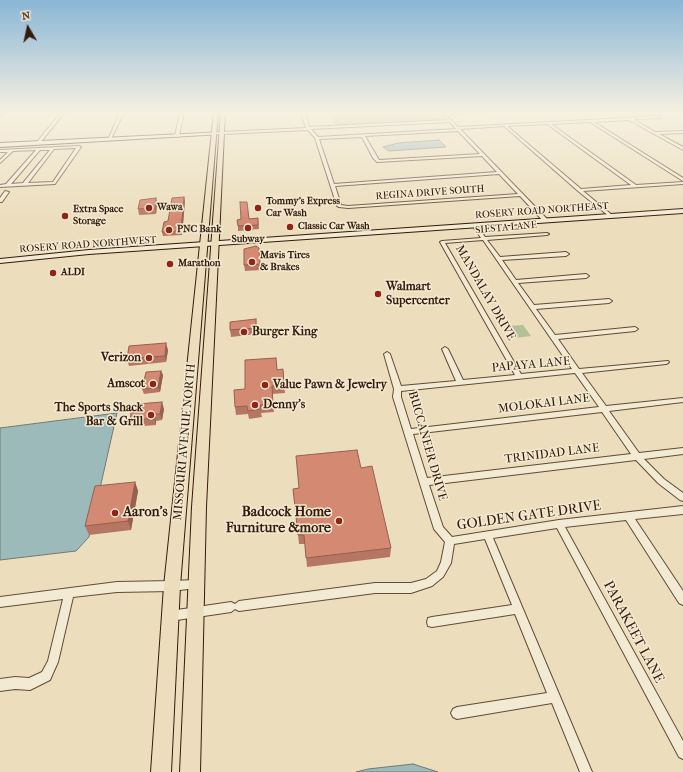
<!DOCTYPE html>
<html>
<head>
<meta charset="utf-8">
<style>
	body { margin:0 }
	#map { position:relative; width:683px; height:772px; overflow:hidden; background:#ecdebc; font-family:"IM FELL French Canon",serif }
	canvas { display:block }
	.north { position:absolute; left:8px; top:8px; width:40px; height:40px; -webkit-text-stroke:3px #f3ead3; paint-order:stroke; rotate:351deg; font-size:11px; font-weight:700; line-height:16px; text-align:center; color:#331a0a }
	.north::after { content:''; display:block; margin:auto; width:14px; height:18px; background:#331a0a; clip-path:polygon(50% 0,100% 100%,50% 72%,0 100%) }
</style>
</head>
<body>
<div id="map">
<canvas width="683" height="772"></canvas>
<div class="north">N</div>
</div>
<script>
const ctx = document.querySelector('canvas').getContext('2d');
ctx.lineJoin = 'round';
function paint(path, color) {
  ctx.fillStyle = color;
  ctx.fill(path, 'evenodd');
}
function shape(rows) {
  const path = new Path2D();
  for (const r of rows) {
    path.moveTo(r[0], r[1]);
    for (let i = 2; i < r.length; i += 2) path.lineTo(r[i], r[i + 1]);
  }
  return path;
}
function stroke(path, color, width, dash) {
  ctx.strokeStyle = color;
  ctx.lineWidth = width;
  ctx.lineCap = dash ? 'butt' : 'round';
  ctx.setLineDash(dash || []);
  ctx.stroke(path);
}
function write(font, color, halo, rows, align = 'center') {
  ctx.font = font + ' "IM FELL French Canon",serif';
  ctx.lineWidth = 3;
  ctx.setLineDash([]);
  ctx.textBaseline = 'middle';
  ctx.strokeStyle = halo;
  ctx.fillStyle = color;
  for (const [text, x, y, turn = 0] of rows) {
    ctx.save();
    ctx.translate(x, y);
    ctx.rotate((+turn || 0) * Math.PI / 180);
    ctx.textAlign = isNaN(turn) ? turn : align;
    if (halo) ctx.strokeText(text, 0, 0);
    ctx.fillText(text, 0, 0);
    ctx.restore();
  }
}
paint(shape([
	[330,112,436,112,444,120,336,126],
	[523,325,531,336,515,338,507,326]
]), '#b2c294');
const water = shape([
	[439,140,446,147,389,151,383,147,398,143,439,140],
	[117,413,89,537,76,551,0,560,0,428,117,413],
	[413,764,438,772,356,772,368,769,413,764]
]);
paint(water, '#9cbaba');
stroke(water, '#727a74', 1);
const street = shape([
	[61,112,65,112,39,144,37,144,37,142,61,112],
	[120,112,124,112,111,139,108,140,120,112],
	[180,112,184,112,179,136,177,137,175,136,180,112],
	[301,112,305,112,309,127,448,120,440,112,445,113,483,112,446,115,458,127,660,116,661,118,633,119,655,132,683,131,683,133,659,134,683,147,683,150,629,120,594,122,683,178,683,181,590,122,551,124,636,185,683,182,683,184,583,191,612,215,612,217,610,217,578,191,504,126,460,129,548,220,548,222,544,222,520,196,348,208,339,207,337,206,315,138,308,130,222,134,220,133,222,132,306,128,301,112],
	[450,122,456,129,318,137,311,129,450,122],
	[547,124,631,185,581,189,507,126,547,124],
	[458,131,480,154,379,160,365,136,458,131],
	[362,137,373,158,377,162,482,156,497,172,334,184,319,139,362,137],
	[499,174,518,194,348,206,341,205,335,186,499,174],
	[79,146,81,147,55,184,0,187,0,185,6,184,36,150,13,151,0,163,0,160,8,152,0,152,0,150,79,146],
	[76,148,53,182,28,183,54,149,76,148],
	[40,150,50,150,23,183,11,184,40,150],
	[5,191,9,192,2,202,0,202,0,198,5,191],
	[473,225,477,225,485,237,547,233,549,234,547,235,487,240,500,257,566,252,569,254,566,256,502,260,516,280,586,274,589,276,586,278,518,283,534,305,609,299,612,301,609,303,536,309,555,335,635,327,638,329,635,331,558,339,579,369,668,361,669,362,668,363,666,364,582,373,606,406,683,398,683,402,609,411,639,453,683,448,683,454,644,459,664,479,683,493,683,501,680,500,658,483,636,460,429,485,443,527,452,537,559,520,683,506,683,514,635,519,683,591,683,605,679,603,626,520,565,527,683,741,683,759,679,757,557,528,493,538,592,772,580,772,552,703,457,719,453,717,451,713,453,709,457,707,547,693,515,614,432,627,428,626,427,622,428,618,432,617,512,605,485,539,454,544,451,563,443,577,432,586,411,593,375,593,239,611,235,609,231,612,170,621,166,619,165,616,166,613,170,611,231,602,235,604,239,601,375,583,411,583,426,579,437,571,441,562,445,542,434,529,393,397,394,389,384,354,387,352,390,354,401,386,456,381,442,349,445,347,448,349,463,380,515,375,440,242,442,241,481,238,473,226,473,225],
	[483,240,572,369,521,374,445,243,483,240],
	[575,373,599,407,411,429,401,397,401,391,575,373],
	[602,412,631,454,427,478,413,434,602,412],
	[196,580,199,581,201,584,199,587,196,588,172,591,117,592,73,597,58,662,50,680,30,690,15,689,0,691,0,679,15,677,29,678,42,672,48,661,63,599,0,607,0,597,117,582,172,581,196,580]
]);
const secondary = shape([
	[0,112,5,112,0,116,0,112],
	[224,132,222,134,0,147,0,143,224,132],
	[683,209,683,213,89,254,0,263,0,259,89,250,683,209]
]);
const primary = shape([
	[214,112,218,112,180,586,171,772,151,772,164,586,214,112],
	[221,112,225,112,206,507,200,772,180,772,192,507,221,112]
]);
stroke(street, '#614b36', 2);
stroke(secondary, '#331a0a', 2);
stroke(primary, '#331a0a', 2);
paint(street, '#f3ead3');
paint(secondary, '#f3ead3');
paint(primary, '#ecdebc');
paint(shape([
	[184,197,185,201,182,235,163,236,162,232],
	[156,198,157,204,156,214,139,215,138,209],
	[258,218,259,229,238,231,238,226,249,219],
	[259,248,261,270,245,271,244,265],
	[256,319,257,334,231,337,230,330],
	[168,350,166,362,129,366,127,359],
	[283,369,285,393,272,394,274,412,261,413,262,417,249,419,248,414,236,415,235,407,245,389,277,370],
	[161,371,163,375,160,392,144,394,142,389],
	[164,409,162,420,156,421,156,425,132,427,130,421],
	[361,468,391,548,390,557,307,567,305,544,299,544,293,489,299,488],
	[135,482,138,491,131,530,89,535,85,526]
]), '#b67663');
paint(shape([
	[184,197,185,201,182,235,181,231],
	[156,198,157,204,156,214,155,208],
	[166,343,168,350,166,362,165,356],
	[161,371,163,375,160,392,158,388],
	[162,402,164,409,162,420,160,414],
	[154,414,156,421,156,425,154,418],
	[135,482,138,491,131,530,128,521]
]), '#946050');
const building = shape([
	[184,197,181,231,162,232,164,222,168,221,172,198,184,197],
	[156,198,155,208,138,209,140,200,156,198],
	[240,202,247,202,249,219,258,218,258,225,238,226,237,220,241,219,240,202],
	[256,246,259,248,260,264,244,265,244,249,256,246],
	[256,319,256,328,230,330,230,322,256,319],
	[166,343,165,356,127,359,129,346,166,343],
	[276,358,277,370,283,369,284,385,272,386,273,404,260,405,261,409,248,411,247,406,235,407,234,390,245,389,245,360,276,358],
	[161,371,158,388,142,389,146,372,161,371],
	[162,402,160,414,154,414,154,418,130,421,131,413,137,412,138,404,162,402],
	[357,450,361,468,372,466,391,548,306,558,304,535,298,535,293,489,299,488,296,456,357,450],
	[135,482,128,521,85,526,95,486,135,482]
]);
paint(building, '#d48973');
stroke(building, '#946050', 1);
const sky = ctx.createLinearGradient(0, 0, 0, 220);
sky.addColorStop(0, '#89b6d6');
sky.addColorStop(0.51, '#f6f0e1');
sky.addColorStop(1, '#f6f0e100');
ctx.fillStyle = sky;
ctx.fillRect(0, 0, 683, 220);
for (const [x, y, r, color] of [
	[149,208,4,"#8f2418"],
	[258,208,4,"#8f2418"],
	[65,216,4,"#8f2418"],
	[290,227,4,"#8f2418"],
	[248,228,4,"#8f2418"],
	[169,230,4,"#8f2418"],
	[252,262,4,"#8f2418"],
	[170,264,4,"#8f2418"],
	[53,273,4,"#8f2418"],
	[378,294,4,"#8f2418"],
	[244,332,4,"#8f2418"],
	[149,358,4,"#8f2418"],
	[153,384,4,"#8f2418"],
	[265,385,4,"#8f2418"],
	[255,405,4,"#8f2418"],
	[151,415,4,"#8f2418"],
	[115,513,4,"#8f2418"],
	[339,521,4,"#8f2418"]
]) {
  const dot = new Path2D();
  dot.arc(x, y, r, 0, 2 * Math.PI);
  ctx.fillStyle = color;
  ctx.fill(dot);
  stroke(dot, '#f3ead3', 1.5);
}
write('10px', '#331a0a', '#f3ead3', [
	["REGINA DRIVE SOUTH",430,193,-4],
	["ROSERY ROAD NORTHEAST",542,211,-4],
	["SIESTA LANE",506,228,-5],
	["ROSERY ROAD NORTHWEST",88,245,-4]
]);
write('bold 10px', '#331a0a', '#f3ead3', [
	["Tommy's Express",266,202],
	["Car Wash",266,214],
	["Wawa",157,208],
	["Extra Space",73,210],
	["Storage",73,222],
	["Classic Car Wash",298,227],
	["PNC Bank",177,230],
	["Subway",248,240,"center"],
	["Mavis Tires",260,256],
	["& Brakes",260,268],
	["Marathon",178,264],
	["ALDI",61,273]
], 'left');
write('bold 12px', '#331a0a', '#f3ead3', [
	["Walmart",386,287],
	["Supercenter",386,301],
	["Burger King",252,332],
	["Verizon",141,358,"right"],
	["Amscot",145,384,"right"],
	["Value Pawn & Jewelry",273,385],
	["Denny's",263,405],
	["The Sports Shack",143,408,"right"],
	["Bar & Grill",143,422,"right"]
], 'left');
write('12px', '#331a0a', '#f3ead3', [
	["MANDALAY DRIVE",485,293,60],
	["PAPAYA LANE",531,365,-5],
	["MOLOKAI LANE",544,404,-7],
	["MISSOURI AVENUE NORTH",185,442,-85],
	["BUCCANEER DRIVE",427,446,74],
	["TRINIDAD LANE",552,454,-7]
]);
write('bold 14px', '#331a0a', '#f3ead3', [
	["Aaron's",123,513],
	["Badcock Home",331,513,"right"],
	["Furniture &more",331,529,"right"]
], 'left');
write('14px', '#331a0a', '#f3ead3', [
	["GOLDEN GATE DRIVE",529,516,-8],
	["PARAKEET LANE",633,632,62]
]);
</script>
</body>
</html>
